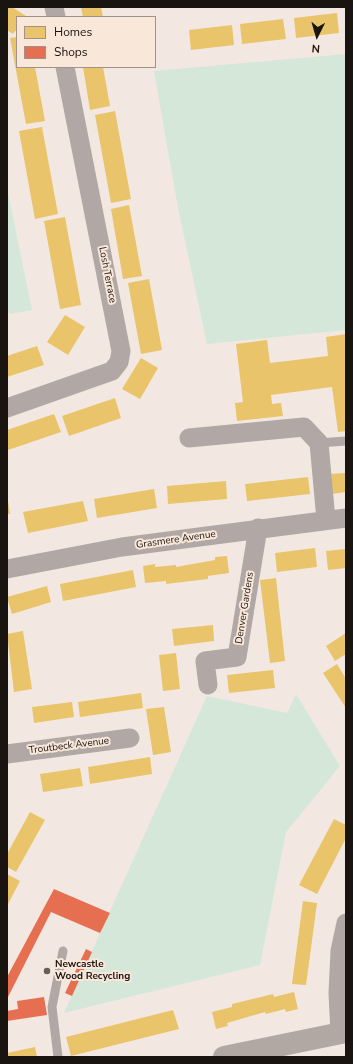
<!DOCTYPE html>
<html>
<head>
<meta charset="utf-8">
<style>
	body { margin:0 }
	#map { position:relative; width:353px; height:1064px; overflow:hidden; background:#f2e8e1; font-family:"Nunito Sans",sans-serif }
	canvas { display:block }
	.frame { position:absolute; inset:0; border:8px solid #1a1410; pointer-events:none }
	.legend { position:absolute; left:16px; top:16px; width:140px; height:52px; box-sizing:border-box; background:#f9e7da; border:1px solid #a09389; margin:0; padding:5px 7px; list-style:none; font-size:12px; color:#1a1410 }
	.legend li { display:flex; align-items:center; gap:8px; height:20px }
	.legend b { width:20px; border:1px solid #a09389 }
	.north { position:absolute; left:297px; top:16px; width:40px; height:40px; -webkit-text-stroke:3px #f9e7da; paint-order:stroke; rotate:185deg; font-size:11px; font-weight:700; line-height:16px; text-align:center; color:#1a1410 }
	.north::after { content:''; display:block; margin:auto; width:14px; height:18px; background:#1a1410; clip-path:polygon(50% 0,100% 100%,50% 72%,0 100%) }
</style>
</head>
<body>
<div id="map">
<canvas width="353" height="1064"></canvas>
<div class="frame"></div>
<ul class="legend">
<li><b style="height:11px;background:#e9c46a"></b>Homes</li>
<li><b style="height:11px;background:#e76f51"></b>Shops</li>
</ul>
<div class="north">N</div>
</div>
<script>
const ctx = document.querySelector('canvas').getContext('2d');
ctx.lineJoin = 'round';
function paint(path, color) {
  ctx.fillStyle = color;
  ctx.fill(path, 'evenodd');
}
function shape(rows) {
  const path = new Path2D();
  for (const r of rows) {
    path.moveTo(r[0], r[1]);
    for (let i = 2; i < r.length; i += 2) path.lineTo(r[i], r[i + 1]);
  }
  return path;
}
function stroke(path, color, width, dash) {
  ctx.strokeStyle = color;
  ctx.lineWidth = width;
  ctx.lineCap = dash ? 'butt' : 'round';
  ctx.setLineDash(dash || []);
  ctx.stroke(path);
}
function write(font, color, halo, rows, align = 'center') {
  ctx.font = font + ' "Nunito Sans",sans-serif';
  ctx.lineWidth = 4;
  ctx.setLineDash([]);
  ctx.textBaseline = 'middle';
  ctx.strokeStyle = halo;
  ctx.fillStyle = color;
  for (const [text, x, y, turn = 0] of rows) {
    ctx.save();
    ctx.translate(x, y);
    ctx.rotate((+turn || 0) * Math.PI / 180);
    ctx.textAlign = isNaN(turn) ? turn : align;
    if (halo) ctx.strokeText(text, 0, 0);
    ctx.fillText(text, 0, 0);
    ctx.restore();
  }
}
paint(shape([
	[346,54,346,330,207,344,178,208,154,71],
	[7,188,32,310,10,314,7,308],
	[296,694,340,766,286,832,260,965,64,1013,207,696,287,713]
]), '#d5e7d9');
paint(shape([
	[7,7,12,7,26,16,17,17,17,29,13,34,7,30],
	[81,7,101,7,103,17,83,17],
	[337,13,339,33,296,38,294,18],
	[283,19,286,39,242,44,240,24],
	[232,25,234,45,191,50,189,30],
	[17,37,17,67,35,67,45,121,26,124,10,38],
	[83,67,103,67,110,106,90,110],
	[115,111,131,199,111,203,95,115],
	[42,127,58,214,35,219,19,131],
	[129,205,142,276,123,279,111,209],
	[65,217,81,305,60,309,44,221],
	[149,279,162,350,141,354,128,283],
	[65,315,85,327,68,355,47,342],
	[346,334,346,431,338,432,332,387,271,395,272,404,281,403,283,416,237,421,235,403,243,402,236,344,267,340,270,363,328,356,326,337],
	[37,346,44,365,7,377,7,356],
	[141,358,158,368,140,399,122,389],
	[115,398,121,418,69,436,62,416],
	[54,414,61,432,8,450,7,430],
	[346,473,346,492,332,494,329,474],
	[308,477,310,494,247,501,245,484],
	[226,481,227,499,168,504,167,486],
	[154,489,157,508,97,518,94,499],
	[7,494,10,514,7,514],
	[83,501,88,521,28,533,23,512],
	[315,548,317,567,277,572,275,553],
	[346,549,346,568,328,570,326,551],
	[227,556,229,573,208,576,208,579,166,584,166,581,145,583,143,566,155,564,155,567,176,565,176,567,215,560,215,557],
	[133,570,136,587,63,601,60,584],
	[276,578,285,661,270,663,260,580],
	[47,586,51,602,12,614,7,597],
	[213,625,214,641,174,646,172,629],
	[23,631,32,689,14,692,7,634],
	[346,633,346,654,335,661,326,646],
	[176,653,180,689,163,691,159,655],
	[337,664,346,679,346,708,323,673],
	[273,670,275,688,229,693,227,675],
	[141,693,143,708,80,717,78,702],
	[72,702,74,717,34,723,32,707],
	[164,707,171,752,153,755,146,709],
	[150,757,152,774,90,784,88,767],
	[80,768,83,786,43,792,40,774],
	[30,812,45,820,16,872,7,867,7,854],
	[334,819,346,825,346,838,317,894,299,885],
	[7,874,20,881,7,906],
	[303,901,317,903,306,985,292,984],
	[294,992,298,1009,286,1012,285,1009,266,1014,265,1012,227,1023,228,1026,216,1029,212,1012,232,1007,232,1004,273,994,274,997],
	[173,1010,179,1029,71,1056,66,1037],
	[35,1047,37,1057,7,1057,7,1053]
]), '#e9c46a');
paint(shape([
	[54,889,110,913,100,933,51,912,7,999,7,977],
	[86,949,92,952,72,996,65,993],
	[44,997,47,1015,7,1021,7,1011,18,1009,17,1001]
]), '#e76f51');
stroke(shape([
	[319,443,346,441],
	[58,1057,52,1007,63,951]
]), '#b1a8a5', 9);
stroke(shape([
	[54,7,56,17],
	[7,408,112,371,119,362,121,351,65,67],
	[189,438,304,427,319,443,326,520],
	[7,569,122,547,346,518],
	[208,685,205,661,237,657,258,528],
	[7,754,130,738],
	[340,1033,338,993,340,951,346,923]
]), '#b1a8a5', 19);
stroke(shape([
	[224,1057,346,1032]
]), '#b1a7a3', 22);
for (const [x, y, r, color] of [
	[47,971,4,"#665e59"]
]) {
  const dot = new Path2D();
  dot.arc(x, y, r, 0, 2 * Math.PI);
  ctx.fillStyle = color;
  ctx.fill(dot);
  stroke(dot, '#f9e7da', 1.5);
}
write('10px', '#1a1410', '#f9e7da', [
	["Losh Terrace",107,275,79],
	["Grasmere Avenue",176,540,-8],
	["Denver Gardens",245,608,-81],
	["Troutbeck Avenue",69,746,-7]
]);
write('bold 10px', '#1a1410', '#f9e7da', [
	["Newcastle",55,965],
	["Wood Recycling",55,977]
], 'left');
</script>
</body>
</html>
